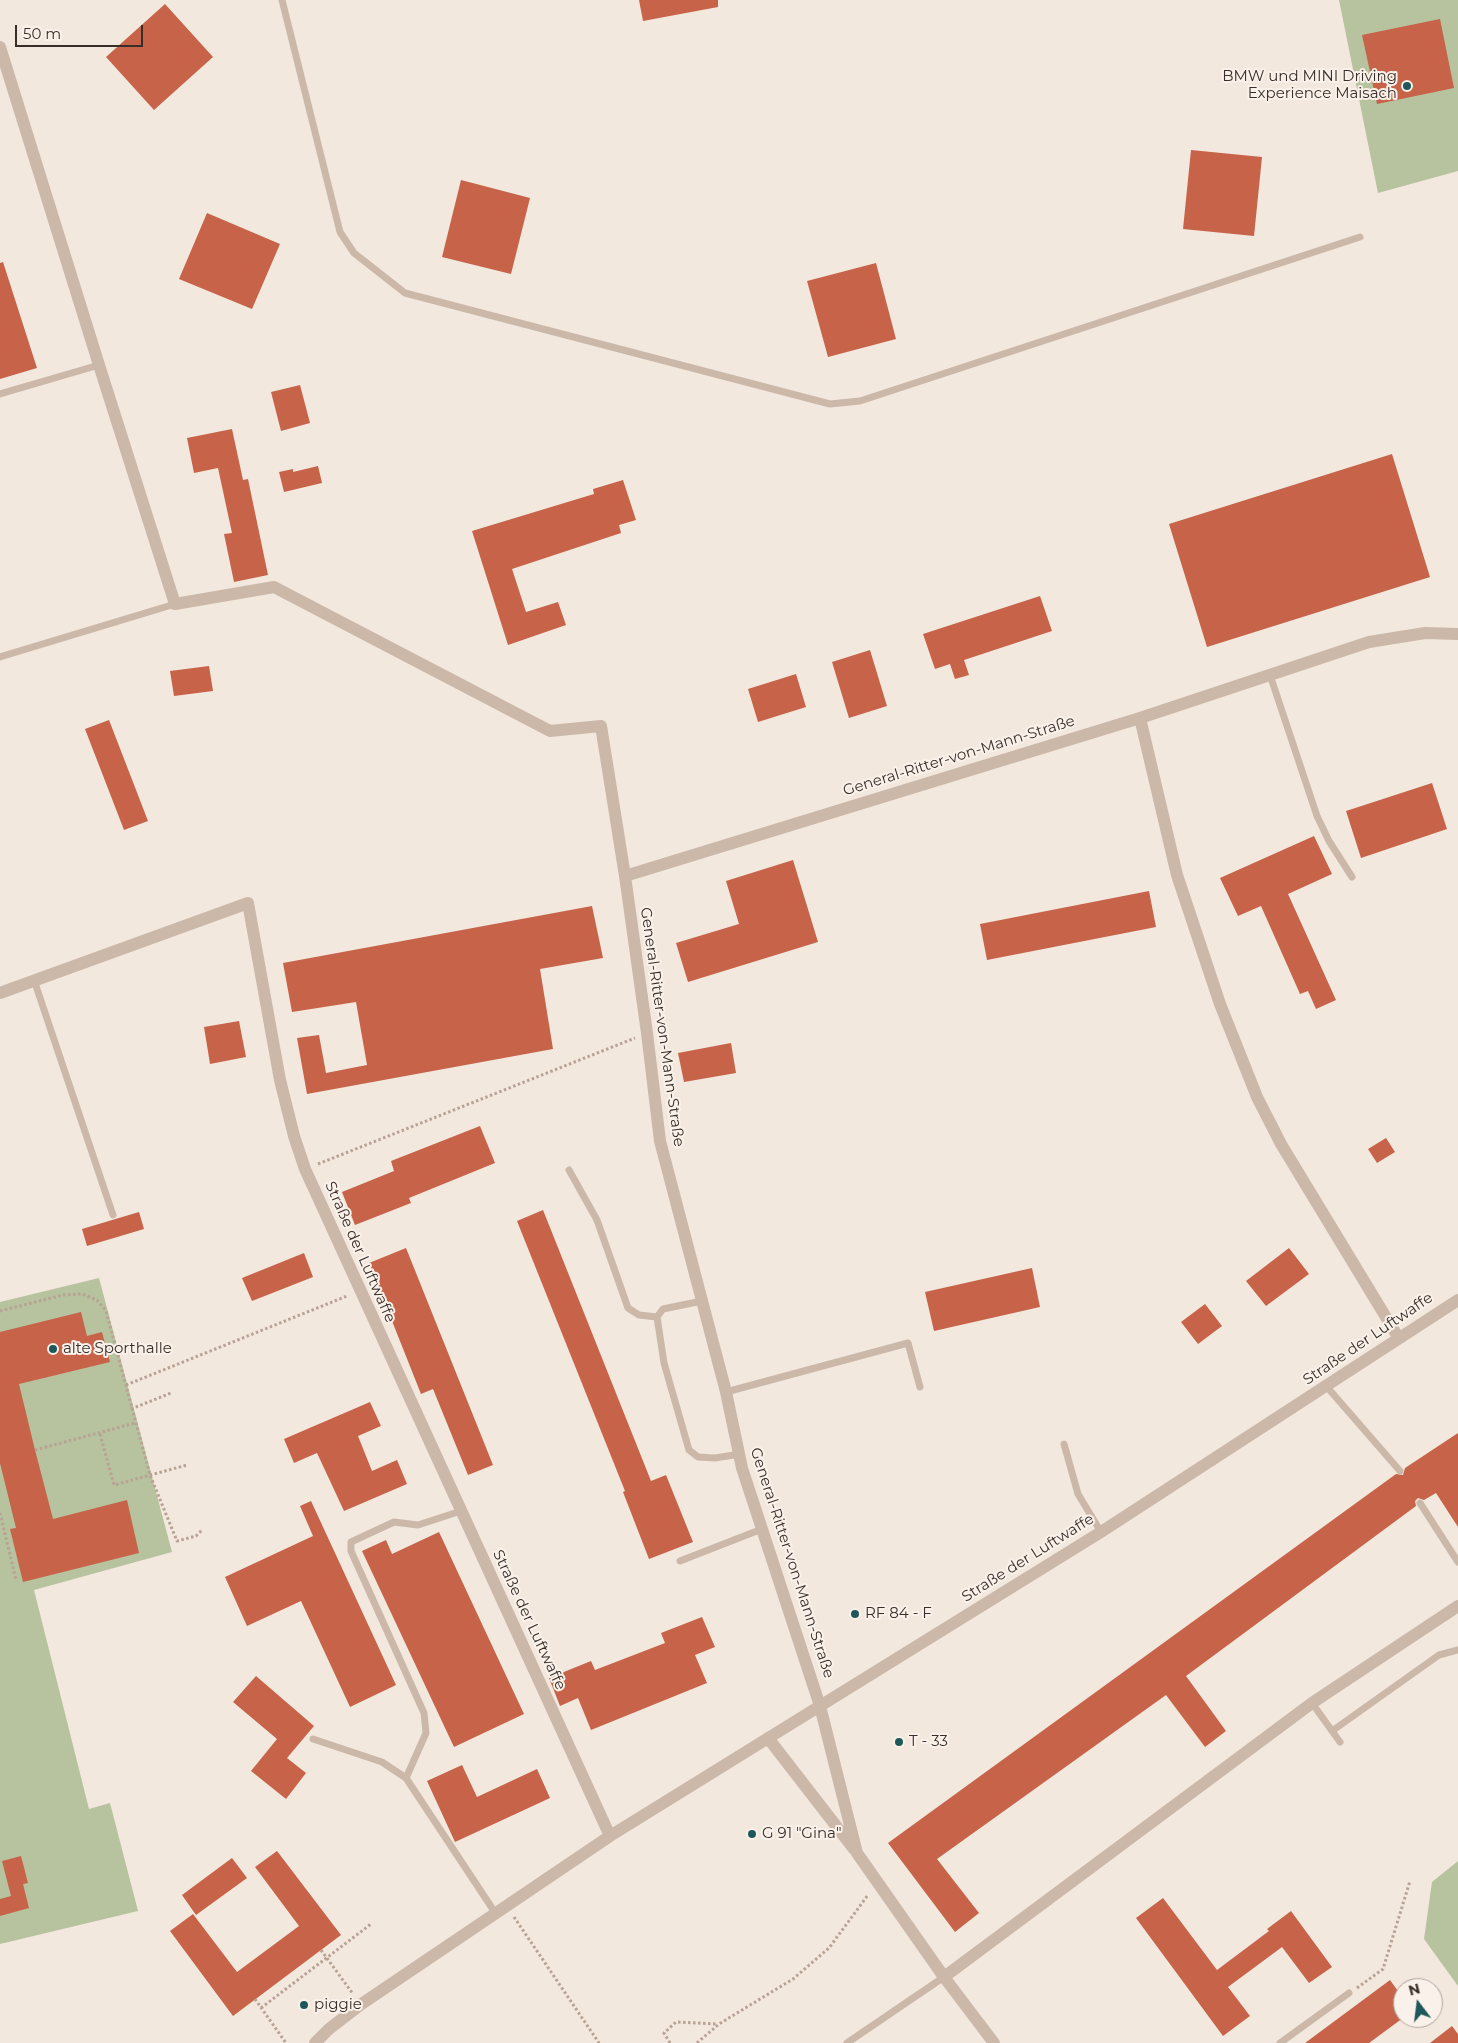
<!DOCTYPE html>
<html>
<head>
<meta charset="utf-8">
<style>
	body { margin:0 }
	#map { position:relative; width:1458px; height:2043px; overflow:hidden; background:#f3e8de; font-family:Montserrat,sans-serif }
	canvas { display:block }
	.north { position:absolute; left:1393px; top:1978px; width:50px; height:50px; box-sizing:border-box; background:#faf2ea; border:1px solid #aca49d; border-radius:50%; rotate:345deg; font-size:14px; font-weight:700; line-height:20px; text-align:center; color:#382e29 }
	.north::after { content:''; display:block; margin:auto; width:18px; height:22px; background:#1e585a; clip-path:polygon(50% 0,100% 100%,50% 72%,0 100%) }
	.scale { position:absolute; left:15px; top:25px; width:128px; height:22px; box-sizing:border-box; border:2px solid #382e29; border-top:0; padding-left:6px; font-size:15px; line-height:18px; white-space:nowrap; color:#382e29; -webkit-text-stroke:4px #faf2ea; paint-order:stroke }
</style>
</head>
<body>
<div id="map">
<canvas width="1458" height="2043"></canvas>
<div class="north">N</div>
<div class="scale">50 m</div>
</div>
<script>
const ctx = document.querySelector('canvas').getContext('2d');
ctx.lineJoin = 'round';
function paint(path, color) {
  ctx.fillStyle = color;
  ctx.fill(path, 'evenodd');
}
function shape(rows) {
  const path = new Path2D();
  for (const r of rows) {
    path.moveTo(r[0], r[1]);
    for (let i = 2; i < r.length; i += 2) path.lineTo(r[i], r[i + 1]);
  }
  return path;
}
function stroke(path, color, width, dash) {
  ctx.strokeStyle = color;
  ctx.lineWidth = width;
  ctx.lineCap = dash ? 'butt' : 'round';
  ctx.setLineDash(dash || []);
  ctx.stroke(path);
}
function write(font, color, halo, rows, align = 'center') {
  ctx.font = font + ' Montserrat,sans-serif';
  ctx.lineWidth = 4;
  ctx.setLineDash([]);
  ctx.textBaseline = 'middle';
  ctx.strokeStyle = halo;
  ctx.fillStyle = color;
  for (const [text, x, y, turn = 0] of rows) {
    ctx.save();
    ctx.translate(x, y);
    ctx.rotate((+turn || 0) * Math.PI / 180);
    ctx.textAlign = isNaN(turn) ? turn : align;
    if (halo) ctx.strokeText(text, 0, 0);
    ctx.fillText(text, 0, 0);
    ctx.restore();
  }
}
paint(shape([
	[1339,0,1458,0,1458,171,1378,193],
	[99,1278,172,1552,34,1590,89,1809,110,1803,138,1911,0,1944,0,1302],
	[1458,1861,1458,1986,1424,1939,1432,1882]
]), '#b7c29e');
paint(shape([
	[639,0,718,0,718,7,643,21],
	[165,4,213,57,154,110,106,57],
	[1440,19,1454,88,1377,104,1362,35],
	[1191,150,1262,157,1254,236,1183,229],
	[461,180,530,198,511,274,442,257],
	[207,213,280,244,252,309,179,279],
	[3,262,37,368,0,379,0,263],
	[876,263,896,339,828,357,807,281],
	[300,385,310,423,281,431,271,392],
	[232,429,243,480,248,479,268,575,234,582,224,534,232,533,218,468,194,473,187,438],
	[1392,454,1430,577,1207,647,1169,524],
	[318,466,322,483,284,492,279,472,293,469,293,472],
	[623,480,636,520,619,525,621,533,512,569,526,612,558,602,566,625,508,645,472,531,594,494,593,489],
	[1040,596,1052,631,964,660,969,675,955,679,950,664,935,669,923,634],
	[870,650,887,706,849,718,832,662],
	[209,666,213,691,174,696,170,671],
	[796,674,806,707,758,722,748,689],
	[109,720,148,821,124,830,85,729],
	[1432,783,1447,829,1361,858,1346,811],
	[1314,836,1332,874,1288,894,1336,1000,1316,1009,1308,991,1300,994,1261,906,1238,916,1220,878],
	[793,860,818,942,688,982,676,943,739,924,726,881],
	[1149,891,1156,927,987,960,980,924],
	[592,906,603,958,540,969,553,1049,307,1094,297,1038,319,1035,326,1073,367,1065,356,1002,292,1012,283,963],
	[239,1021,246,1057,210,1064,204,1027],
	[731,1043,736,1073,684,1082,678,1053],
	[480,1126,495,1163,409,1198,411,1203,355,1225,342,1192,394,1171,391,1161],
	[1386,1138,1395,1152,1377,1163,1368,1149],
	[543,1210,651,1481,666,1475,693,1542,649,1559,623,1492,625,1491,517,1221],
	[139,1212,144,1229,87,1246,82,1229],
	[406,1248,493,1465,468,1475,433,1389,421,1394,369,1263],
	[1289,1248,1309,1274,1266,1306,1246,1281],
	[304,1253,313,1277,252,1301,242,1278],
	[1032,1268,1040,1307,934,1331,925,1292],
	[1205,1304,1222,1326,1198,1344,1181,1322],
	[81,1312,87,1336,102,1332,110,1362,19,1384,35,1450,53,1519,127,1500,139,1553,23,1582,10,1529,16,1528,0,1463,0,1332],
	[370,1402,381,1426,358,1436,372,1471,397,1460,407,1484,344,1511,317,1453,294,1463,284,1439],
	[1458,1433,1458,1527,1436,1493,1424,1500,1418,1498,1415,1501,1416,1506,1186,1676,1226,1731,1205,1747,1166,1695,937,1859,979,1913,955,1932,888,1843,1396,1474,1403,1475,1405,1468],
	[311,1501,396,1685,350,1707,301,1601,247,1626,225,1577,313,1536,300,1506],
	[439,1532,524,1714,454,1747,362,1551,386,1540,392,1554],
	[702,1617,715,1647,695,1655,707,1683,591,1730,578,1698,560,1706,549,1678,591,1661,595,1670,665,1643,661,1633],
	[256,1676,314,1726,287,1758,306,1773,286,1799,251,1771,277,1739,233,1702],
	[462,1765,477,1797,537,1769,550,1798,455,1842,427,1781],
	[277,1851,341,1935,233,2016,170,1931,193,1914,237,1972,299,1926,255,1867],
	[21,1856,28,1883,23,1884,29,1908,0,1916,0,1899,11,1896,2,1861],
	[232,1858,247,1878,196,1915,182,1895],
	[1163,1898,1217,1970,1269,1931,1267,1929,1291,1911,1332,1967,1309,1983,1282,1947,1228,1987,1250,2016,1223,2036,1136,1918],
	[1390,1980,1403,1998,1403,2018,1369,2043,1305,2043],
	[1452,2026,1458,2034,1458,2043,1430,2043]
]), '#c66349');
stroke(shape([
	[318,1164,635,1038],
	[0,1311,63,1295,82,1294,97,1300,106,1311,150,1475,177,1541,196,1536,203,1529],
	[126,1385,347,1296],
	[131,1409,171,1393],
	[100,1434,114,1485,187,1465],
	[35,1450,135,1423],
	[0,1513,16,1580],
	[514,1917,599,2043],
	[321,1950,353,1994],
	[1357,1988,1383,1969,1410,1881],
	[255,1999,286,2043],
	[261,2008,371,1924],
	[670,2043,664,2033,676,2022,718,2024],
	[697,2043,719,2024,793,1979,829,1948,868,1895]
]), '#b7a294', 3, [2.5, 2.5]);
stroke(shape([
	[282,0,340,232,354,253,405,293,830,404,860,401,1360,237],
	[0,394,99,365],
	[0,657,175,604],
	[1270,675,1317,816,1329,841,1352,877],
	[34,980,113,1215],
	[569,1170,597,1220,628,1308,639,1315,657,1317],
	[702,1301,663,1309,657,1317,664,1363,689,1450,698,1457,715,1458,740,1454],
	[1327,1387,1400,1471],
	[726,1392,908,1343,920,1387],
	[1064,1444,1078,1494,1101,1532],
	[1420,1503,1458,1562],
	[680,1561,762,1529],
	[1312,1703,1340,1742],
	[1332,1731,1439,1655,1458,1650],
	[313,1739,382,1762,406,1778,496,1914],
	[406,1778,426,1733,424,1713,351,1551,351,1542,394,1522,418,1525,461,1511],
	[847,2043,944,1977],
	[1280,2043,1349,1993]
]), '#cbb8a9', 7);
stroke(shape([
	[0,47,99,365,175,604,274,587,550,731,601,726,625,876],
	[1140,718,1177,875,1220,1004,1257,1097,1281,1144,1398,1337],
	[0,993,248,903,280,1080,294,1136,305,1169,610,1836],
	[768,1738,854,1849],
	[944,1977,1312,1703,1458,1606],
	[315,2043,329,2029,360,2005,610,1836,1101,1532,1458,1300],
	[994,2043,944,1977,857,1853,820,1706,742,1468,726,1392,660,1141,647,1033,625,876,1140,718,1369,642,1425,633,1458,634]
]), '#cbb8a9', 12);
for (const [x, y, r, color] of [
	[1407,86,5,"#1e585a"],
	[53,1349,5,"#1e585a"],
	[855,1614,5,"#1e585a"],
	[899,1742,5,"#1e585a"],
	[752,1834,5,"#1e585a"],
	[304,2005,5,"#1e585a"]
]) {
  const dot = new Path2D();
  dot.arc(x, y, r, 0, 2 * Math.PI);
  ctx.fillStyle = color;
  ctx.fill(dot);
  stroke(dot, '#faf2ea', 2);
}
write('15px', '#382e29', '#faf2ea', [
	["BMW und MINI Driving",1397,77,"right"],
	["Experience Maisach",1397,94,"right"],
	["alte Sporthalle",63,1349],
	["RF 84 - F",865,1614],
	["T - 33",909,1742],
	["G 91 \"Gina\"",762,1834],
	["piggie",314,2005]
], 'left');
write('15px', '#382e29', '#faf2ea', [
	["General-Ritter-von-Mann-Straße",959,756,-17],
	["General-Ritter-von-Mann-Straße",662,1027,82],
	["Straße der Luftwaffe",360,1252,66],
	["Straße der Luftwaffe",1368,1339,-34],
	["Straße der Luftwaffe",1028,1558,-32],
	["General-Ritter-von-Mann-Straße",792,1563,72],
	["Straße der Luftwaffe",529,1620,65]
]);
</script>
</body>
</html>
